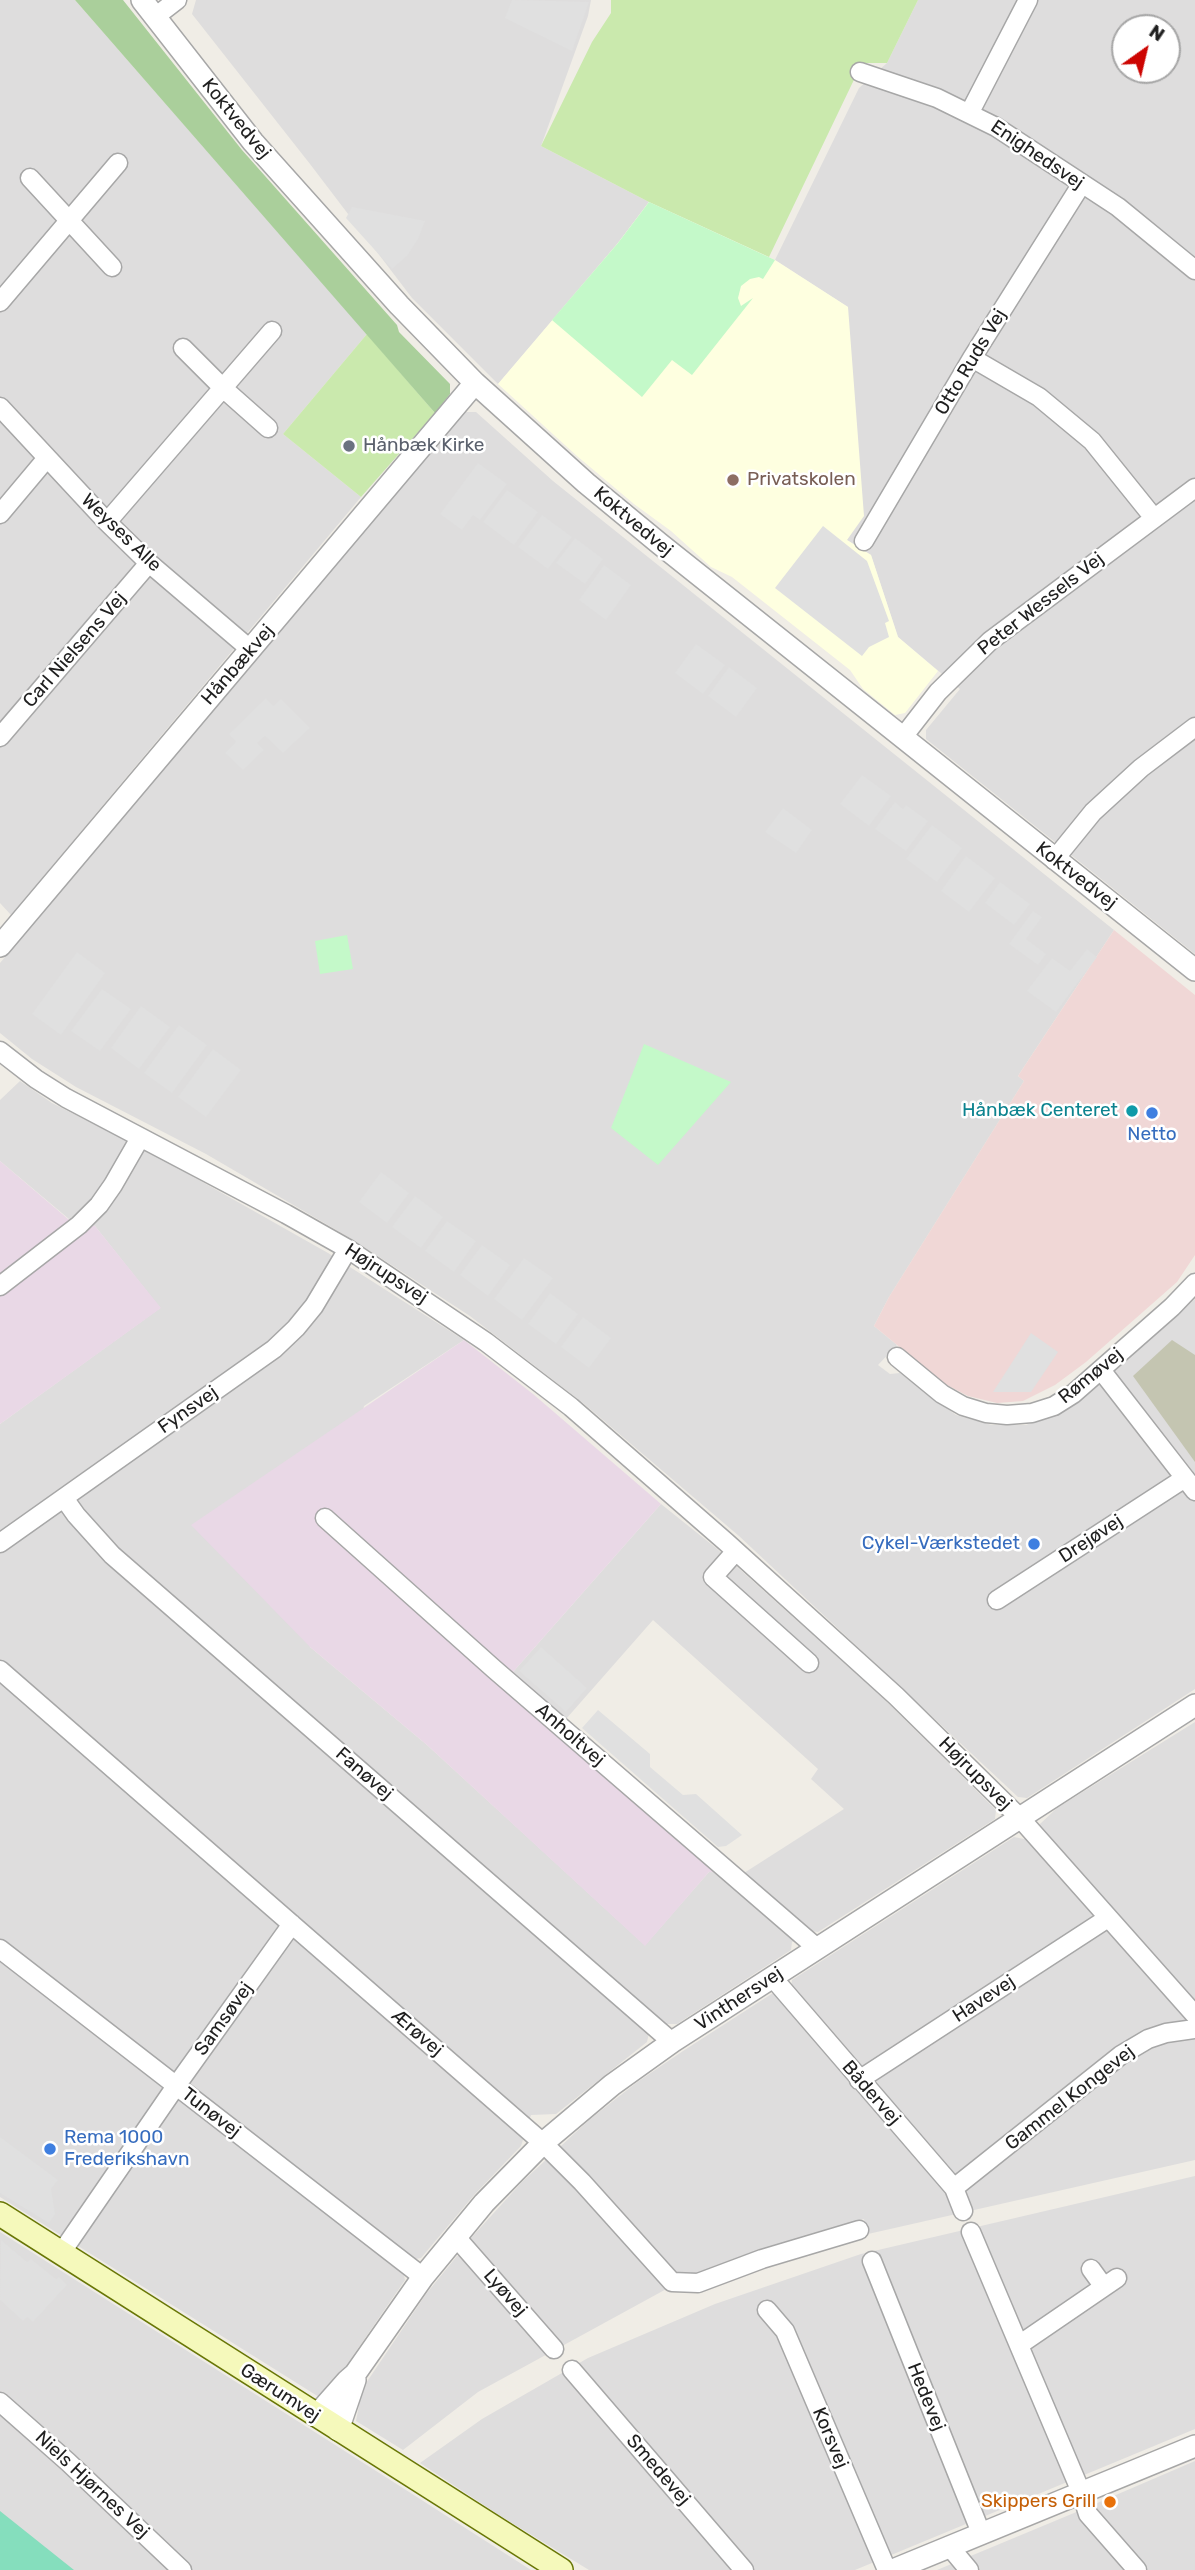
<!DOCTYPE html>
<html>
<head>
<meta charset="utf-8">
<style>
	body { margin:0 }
	#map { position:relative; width:1195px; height:2570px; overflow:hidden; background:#f0ede6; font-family:Rubik,sans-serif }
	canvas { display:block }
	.north { position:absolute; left:1111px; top:14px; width:70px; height:70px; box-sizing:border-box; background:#fff; border:2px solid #a6a6a6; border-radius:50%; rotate:34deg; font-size:19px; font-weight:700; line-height:28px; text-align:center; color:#202020 }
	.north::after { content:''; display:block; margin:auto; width:24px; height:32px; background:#cd0502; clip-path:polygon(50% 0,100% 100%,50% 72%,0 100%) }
</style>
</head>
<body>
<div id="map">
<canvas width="1195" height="2570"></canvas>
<div class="north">N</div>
</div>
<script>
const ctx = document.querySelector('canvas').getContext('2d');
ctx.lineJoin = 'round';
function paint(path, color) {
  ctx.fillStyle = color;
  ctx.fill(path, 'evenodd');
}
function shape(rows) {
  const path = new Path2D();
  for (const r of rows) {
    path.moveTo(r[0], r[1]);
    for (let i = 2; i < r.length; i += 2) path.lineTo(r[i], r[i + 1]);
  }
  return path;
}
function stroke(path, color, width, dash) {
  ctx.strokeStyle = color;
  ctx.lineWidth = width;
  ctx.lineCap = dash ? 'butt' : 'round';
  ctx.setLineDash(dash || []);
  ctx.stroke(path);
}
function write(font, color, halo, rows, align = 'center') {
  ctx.font = font + ' Rubik,sans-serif';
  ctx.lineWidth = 5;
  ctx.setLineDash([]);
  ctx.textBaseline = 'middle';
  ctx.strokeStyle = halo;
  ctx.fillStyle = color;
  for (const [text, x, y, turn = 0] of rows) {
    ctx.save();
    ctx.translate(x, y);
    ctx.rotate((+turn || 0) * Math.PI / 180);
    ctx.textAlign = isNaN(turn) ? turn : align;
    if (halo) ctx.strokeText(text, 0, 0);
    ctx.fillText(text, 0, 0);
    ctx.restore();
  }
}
paint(shape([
	[0,0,75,0,367,334,283,434,361,497,11,915,0,903],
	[196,0,591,0,588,16,541,146,649,202,618,243,498,384,412,298,310,164,192,14],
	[918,0,1195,0,1195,954,926,739,926,730,960,689,898,637,871,555,847,540,848,307,775,260,859,88,887,63],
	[1125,28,1167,28,1167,70,1125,70],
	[464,412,476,412,553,481,1114,930,1018,1076,1024,1081,889,1297,874,1326,897,1345,878,1365,890,1374,900,1373,956,1415,992,1425,1026,1425,1071,1407,1195,1299,1195,1689,1027,1798,1018,1797,739,1536,583,1403,470,1316,350,1238,206,1154,76,1087,32,1059,0,1033,0,963],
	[20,1081,52,1103,153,1154,328,1253,464,1340,364,1406,310,1647,427,1745,645,1945,709,1872,744,1873,844,1809,811,1779,818,1769,653,1620,566,1719,513,1672,661,1504,716,1548,882,1697,996,1810,995,1819,818,1932,811,1931,792,1942,791,1950,677,2024,667,2024,649,2033,647,2042,556,2114,531,2115,521,2146,475,2194,421,2258,416,2259,404,2275,405,2280,326,2395,319,2397,0,2197,0,1424,160,1308,95,1226,69,1219,0,1161,0,1100],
	[1195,1722,1195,2160,868,2234,864,2219,681,2281,478,2392,403,2450,356,2421,362,2389,426,2294,457,2256,462,2256,472,2246,471,2238,522,2182,589,2120,636,2083,683,2051,773,1993,791,1987,792,1980,1014,1837,1024,1839,1057,1808],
	[1195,2176,1195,2429,855,2570,589,2570,499,2515,420,2463,482,2419,588,2358,715,2304,861,2254],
	[0,2232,395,2483,531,2570,0,2570],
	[1195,2461,1195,2570,937,2570,1074,2513]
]), '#dedddd');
paint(shape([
	[1114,930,1195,995,1195,1255,1177,1282,1086,1362,1055,1385,1023,1401,997,1403,968,1396,943,1383,874,1326,889,1297,1024,1081,1018,1076]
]), '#f0d7d6');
paint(shape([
	[0,1161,68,1219,95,1226,161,1308,0,1424],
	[464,1340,533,1394,661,1504,513,1672,744,1873,709,1872,645,1946,427,1745,310,1647,191,1525]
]), '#e9d8e6');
paint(shape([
	[649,202,775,260,848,307,864,516,847,540,871,555,898,637,938,671,905,713,895,715,863,689,850,670,732,577,711,567,671,531,634,504,577,456,498,384,618,243]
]), '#feffe0');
paint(shape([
	[1172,1340,1195,1355,1195,1462,1133,1376]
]), '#c4c5b1');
paint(shape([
	[611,0,918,0,887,63,862,63,769,257,649,202,541,146,592,42,611,13],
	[367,334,435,413,361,497,283,434]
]), '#cae9ad');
paint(shape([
	[75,0,123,0,242,150,397,325,399,332,450,384,450,394,435,413]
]), '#aacf9b');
paint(shape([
	[649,202,775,260,763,279,759,277,750,279,741,286,738,298,741,306,753,298,692,375,672,360,642,397,552,320,618,243],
	[347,935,353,969,320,974,315,941],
	[644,1044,731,1082,658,1165,611,1128]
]), '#c4f9c9');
paint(shape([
	[0,2511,74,2570,0,2570]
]), '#85debd');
paint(shape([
	[512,0,589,2,572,51,505,18],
	[352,207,425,221,418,239,407,256,392,269,346,218],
	[478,463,507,484,480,520,473,515,462,530,440,514],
	[507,490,538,512,514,545,483,522],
	[542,515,572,537,548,569,518,547],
	[823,526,867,561,889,621,885,623,889,637,869,647,862,656,775,588],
	[575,538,603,559,585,584,556,563],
	[604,565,631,585,606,620,579,600],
	[696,644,725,665,703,694,675,673],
	[729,667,757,688,736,717,708,696],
	[266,698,273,706,281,699,310,728,283,753,265,736,257,743,264,750,243,770,225,753,236,742,229,734],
	[862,775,891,796,869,826,840,804],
	[895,802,903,809,906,805,928,821,906,851,875,829],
	[783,808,812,830,796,853,765,832],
	[932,825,962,848,937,882,906,859],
	[966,856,995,878,969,912,941,891],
	[1000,882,1030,904,1014,925,985,903],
	[1033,911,1042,917,1026,939,1046,954,1038,965,1009,944],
	[1087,949,1097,957,1056,1012,1027,991,1052,958,1070,971],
	[77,952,105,973,61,1035,32,1014],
	[102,989,131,1009,100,1051,71,1031],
	[141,1006,170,1027,139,1069,111,1048],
	[179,1025,207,1045,172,1093,144,1073],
	[213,1049,241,1070,206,1117,178,1097],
	[381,1172,409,1193,387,1223,359,1202],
	[415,1196,443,1217,421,1248,392,1227],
	[447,1221,476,1241,454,1272,425,1251],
	[482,1245,510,1265,488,1296,460,1275],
	[524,1258,553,1278,522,1320,494,1299],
	[550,1293,578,1314,556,1344,528,1324],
	[583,1317,611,1338,589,1368,561,1347],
	[1031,1333,1058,1352,1031,1392,993,1392],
	[541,1647,587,1688,566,1712,519,1671],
	[598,1710,650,1754,650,1767,683,1795,696,1794,742,1835,726,1846,718,1847,582,1728],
	[0,2137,58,2180,51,2189,55,2214,49,2223,0,2193],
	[1,2240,27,2262,31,2259,56,2279,59,2277,67,2285,33,2322,27,2317,23,2321,0,2300]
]), '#e0e0e0');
const minor = shape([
	[155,17,177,0],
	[860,72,937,98,996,127,1118,207,1195,270],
	[970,112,1028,0],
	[30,178,112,267],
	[0,302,118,163],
	[183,348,224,389,268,428],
	[972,358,1039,397,1092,441,1154,518],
	[0,407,107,522,149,563,251,650],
	[0,514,47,458],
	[107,522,272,331],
	[864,541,972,358,1081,185],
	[0,737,149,563],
	[903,737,938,692,990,641,1195,488],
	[1054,860,1093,812,1141,768,1195,727],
	[0,1051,36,1079,66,1098,286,1214,348,1249,486,1342,571,1407,726,1542,896,1696,1020,1818,1195,2015],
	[0,1286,79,1225,99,1205,113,1185,140,1138],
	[897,1357,942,1394,963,1406,986,1413,1007,1415,1032,1413,1054,1406,1073,1394,1172,1307,1195,1283],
	[1101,1370,1195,1491],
	[64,1498,76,1515,112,1555,672,2042],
	[325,1518,494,1669,817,1948],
	[0,1543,274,1349,296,1328,314,1306,348,1249],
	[736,1551,713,1577,809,1663],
	[997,1600,1185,1478],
	[0,1670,543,2143,582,2182,672,2282,698,2283,762,2259,859,2230],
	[0,1949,423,2277],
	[773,1978,954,2188,963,2211],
	[859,2080,1108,1918],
	[954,2188,1121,2055,1148,2039,1166,2033,1195,2029],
	[971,2232,1081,2492,1088,2514,1137,2570],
	[455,2236,554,2349],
	[63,2253,68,2243,176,2086,292,1924],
	[872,2261,981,2533],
	[1091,2269,1104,2287],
	[767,2310,785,2331,887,2570],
	[1019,2345,1117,2278],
	[572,2370,744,2570],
	[0,2402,68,2462,182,2570],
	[949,2546,969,2570]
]);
const tertiary = shape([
	[142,0,253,142,399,305,475,383,586,483,660,544,1195,970],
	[0,946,475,383],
	[316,2416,347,2381,355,2374,423,2277,484,2203,543,2143,612,2085,672,2042,1195,1705],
	[338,2430,355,2380],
	[893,2570,1195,2446]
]);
const secondary = shape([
	[0,2214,561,2570]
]);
stroke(minor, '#a7a7a7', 21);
stroke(tertiary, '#a7a7a7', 24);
stroke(secondary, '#697706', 26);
stroke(minor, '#fff', 18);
stroke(tertiary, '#fff', 21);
stroke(secondary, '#f5f9bb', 23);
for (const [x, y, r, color] of [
	[349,446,7,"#6b7280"],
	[733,480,7,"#8d6e63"],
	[1132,1111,7,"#0f9aa8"],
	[1152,1113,7,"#3f7fe0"],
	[1034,1544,7,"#3f7fe0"],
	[50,2149,7,"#3f7fe0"],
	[1110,2502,7,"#e8710a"]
]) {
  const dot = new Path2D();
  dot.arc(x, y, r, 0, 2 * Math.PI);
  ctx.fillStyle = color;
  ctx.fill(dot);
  stroke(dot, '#fff', 2.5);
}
write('19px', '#202020', '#fff', [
	["Koktvedvej",236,119,51],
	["Enighedsvej",1037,155,34],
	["Otto Ruds Vej",971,362,-59],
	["Koktvedvej",633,522,40],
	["Weyses Alle",121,533,44],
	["Peter Wessels Vej",1041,604,-38],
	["Carl Nielsens Vej",75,650,-49],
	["Hånbækvej",238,665,-49],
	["Koktvedvej",1076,876,38],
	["Højrupsvej",386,1274,33],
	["Rømøvej",1091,1376,-39],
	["Fynsvej",188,1410,-35],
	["Drejøvej",1091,1539,-33],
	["Anholtvej",570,1735,41],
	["Fanøvej",364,1774,41],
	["Højrupsvej",975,1774,45],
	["Vinthersvej",739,1999,-33],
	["Havevej",984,1999,-33],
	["Samsøvej",224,2019,-54],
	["Ærøvej",417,2033,41],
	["Bådervej",871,2093,49],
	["Gammel Kongevej",1070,2098,-38],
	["Tunøvej",211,2113,38],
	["Lyøvej",505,2293,49],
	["Gærumvej",280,2393,33],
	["Hedevej",926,2397,68],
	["Korsvej",830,2438,67],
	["Smedevej",658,2470,49],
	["Niels Hjørnes Vej",92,2485,43]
]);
write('19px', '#5b616d', '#fff', [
	["Hånbæk Kirke",363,446]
], 'left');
write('19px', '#785e54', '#fff', [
	["Privatskolen",747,480]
], 'left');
write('19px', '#0d838f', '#fff', [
	["Hånbæk Centeret",1118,1111]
], 'right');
write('19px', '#366cbe', '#fff', [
	["Netto",1152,1135],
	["Cykel-Værkstedet",1020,1544,"right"],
	["Rema 1000",64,2138,"left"],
	["Frederikshavn",64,2160,"left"]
]);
write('19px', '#c56008', '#fff', [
	["Skippers Grill",1096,2502]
], 'right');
</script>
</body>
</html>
